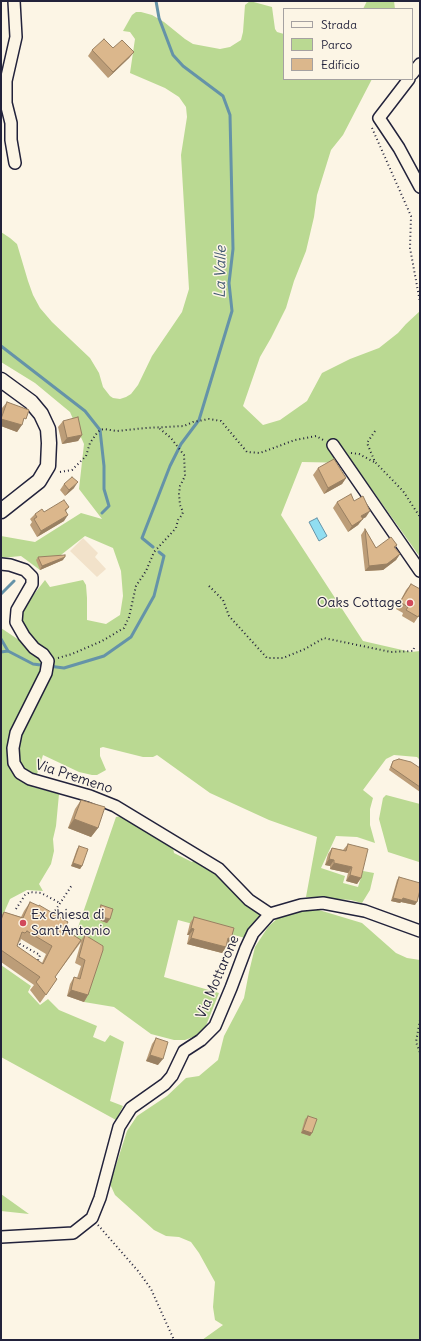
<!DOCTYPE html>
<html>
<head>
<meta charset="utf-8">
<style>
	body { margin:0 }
	#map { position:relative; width:421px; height:1341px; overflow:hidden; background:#fcf5e5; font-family:Delius,sans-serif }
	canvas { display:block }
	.frame { position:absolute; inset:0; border:2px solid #22223b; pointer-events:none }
	.legend { position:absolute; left:283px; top:8px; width:130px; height:72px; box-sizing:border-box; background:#fcf5e5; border:1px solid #a5a1a1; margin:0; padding:5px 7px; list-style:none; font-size:12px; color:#22223b }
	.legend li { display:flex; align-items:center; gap:8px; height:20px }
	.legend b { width:20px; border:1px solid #a5a1a1 }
</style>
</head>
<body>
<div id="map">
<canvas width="421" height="1341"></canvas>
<div class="frame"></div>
<ul class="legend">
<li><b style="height:5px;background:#fcf5e5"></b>Strada</li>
<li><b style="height:11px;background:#bad992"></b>Parco</li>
<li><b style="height:11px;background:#dbb78c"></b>Edificio</li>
</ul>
</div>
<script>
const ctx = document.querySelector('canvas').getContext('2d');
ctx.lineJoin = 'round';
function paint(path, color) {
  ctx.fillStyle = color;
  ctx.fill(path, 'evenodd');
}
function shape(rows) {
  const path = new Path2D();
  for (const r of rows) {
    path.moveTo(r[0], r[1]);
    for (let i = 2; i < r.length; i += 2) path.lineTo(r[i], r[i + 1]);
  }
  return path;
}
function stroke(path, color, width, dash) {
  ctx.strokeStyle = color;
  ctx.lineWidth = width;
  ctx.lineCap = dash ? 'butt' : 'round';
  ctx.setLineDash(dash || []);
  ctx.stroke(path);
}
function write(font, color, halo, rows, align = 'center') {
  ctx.font = font + ' Delius,sans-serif';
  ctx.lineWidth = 3;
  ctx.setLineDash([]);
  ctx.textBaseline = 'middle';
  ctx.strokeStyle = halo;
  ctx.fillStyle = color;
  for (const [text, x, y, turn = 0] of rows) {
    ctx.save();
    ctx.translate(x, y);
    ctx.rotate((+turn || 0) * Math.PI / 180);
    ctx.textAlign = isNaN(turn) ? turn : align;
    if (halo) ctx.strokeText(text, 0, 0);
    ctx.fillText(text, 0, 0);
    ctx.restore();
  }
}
paint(shape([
	[83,538,98,553,95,557,106,569,97,577,70,551]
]), '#f2e2ca');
paint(shape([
	[250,1,272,7,275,29,277,32,284,34,284,79,372,79,343,135,331,150,317,195,314,217,306,251,294,281,286,308,271,338,260,357,243,406,263,425,280,420,307,401,322,373,350,359,379,348,398,333,406,324,420,311,420,557,353,463,302,462,281,515,363,641,411,652,420,651,420,760,417,757,394,755,386,759,363,790,373,798,370,809,370,825,375,843,357,837,336,836,321,868,345,876,343,883,358,887,363,871,374,873,370,890,362,903,351,900,306,897,317,837,269,820,210,793,157,755,153,757,143,757,103,747,100,748,100,756,106,770,97,775,92,775,79,772,43,755,33,787,59,794,56,826,53,839,54,851,51,864,39,884,43,891,27,890,10,899,3,915,1,916,1,628,19,640,33,641,23,628,21,619,21,611,45,580,50,587,83,580,86,585,87,598,87,620,106,624,120,615,123,596,121,571,113,548,85,536,52,562,40,570,21,556,1,558,1,536,35,542,81,513,102,519,79,489,84,444,70,412,35,383,1,362,1,232,10,238,17,244,28,281,33,295,40,308,52,322,90,358,99,373,103,387,110,396,113,398,120,399,126,397,131,394,138,385,152,356,182,312,189,289,181,155,187,117,186,107,179,97,165,88,130,73,135,39,130,32,123,31,132,15,136,12,141,12,152,15,164,22,185,39,193,44,220,49,230,47,241,40,243,32,245,5],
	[367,1,394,1,395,9,363,9],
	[386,795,420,804,419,862,388,852,379,819,383,798],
	[123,816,172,843,174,853,192,862,194,860,220,875,260,911,261,917,257,920,245,938,178,920,164,977,219,993,205,1028,198,1035,185,1040,174,1040,151,1034,114,1007,84,1002,98,956,98,952,78,940,67,943,76,933,116,817],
	[319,910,362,923,396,953,407,958,420,960,420,1340,202,1340,223,1325,215,1320,213,1307,215,1282,199,1253,191,1242,179,1237,166,1236,154,1230,115,1195,110,1184,127,1131,137,1116,167,1096,186,1078,199,1076,218,1060,224,1036,244,998,249,972,255,947,268,927,279,917,296,911],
	[1,965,31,986,28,992,40,1005,48,999,59,1010,97,1026,93,1037,105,1042,110,1035,124,1042,110,1101,123,1106,116,1120,1,1057],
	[1,1194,29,1214,1,1211]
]), '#bad992');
const water = shape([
	[317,518,327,536,319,541,309,522,317,518]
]);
paint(water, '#91def1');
stroke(water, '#6593a8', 1);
stroke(shape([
	[1,346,85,411,100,430,104,466,104,489,109,506,102,513],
	[153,547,142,538,170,466,181,444,199,420,232,311,229,283,233,249,230,115,223,96,183,66,173,55,159,18,156,1],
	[1,594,14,581],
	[1,639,8,651],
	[1,652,8,651,33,664,64,668,104,656,131,637,154,596,164,556,159,552]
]), '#6593a8', 3);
const minor = shape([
	[14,1,16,37,6,81,6,103,11,123,11,140,15,163],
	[412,74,420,64],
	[409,79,379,118,399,148,420,187],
	[333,445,420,571],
	[1,564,10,565,25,570,32,577,32,584,17,610,16,622,24,636,34,648,43,654,48,661,46,673,16,733,13,748,14,763,20,773,30,779,90,796,115,806,219,869,249,900,270,914],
	[1,1237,73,1233,92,1218,100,1198,119,1127,131,1108,165,1084,172,1076,184,1051,201,1040,215,1026,231,988,246,948,253,933,270,914,301,905,323,903,365,911,420,931]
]);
const tertiary = shape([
	[1,380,31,402,41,414,48,429,49,443,48,466,39,481,1,511]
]);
stroke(minor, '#22223b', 14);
stroke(tertiary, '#22223b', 17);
stroke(shape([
	[372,128,411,216,410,248,420,302],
	[375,431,367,443,375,462,403,491,420,517],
	[351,453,359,454,374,462],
	[60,472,72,470,86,456,90,443,97,433,100,430,104,429,117,431,146,428,184,426,193,422,209,419,221,421,247,452,260,453,295,440,316,436,325,441],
	[209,586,223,600,229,616,267,658,283,658,305,649,324,638,391,652,413,651,414,648],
	[58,658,72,654,102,641,124,628,129,617,136,586,146,571,154,552,176,528,178,520,182,515,183,512,180,505,179,494,180,486,185,476,184,455,171,438,159,428],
	[16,909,25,895,30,892,41,893,60,903],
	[53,914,72,885],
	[17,945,18,943,40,955,37,963],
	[420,1020,416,1042,420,1053],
	[98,1225,138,1271,151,1289,174,1340]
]), '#22223b', 2, [1, 3]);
stroke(minor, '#fcf5e5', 11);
stroke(tertiary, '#fcf5e5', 14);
paint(shape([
	[113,48,134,52,129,58,108,78,88,56,92,50],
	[7,402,22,424,17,432,1,426,1,412,2,408],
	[63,421,82,435,78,441,62,444,58,427],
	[318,468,346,478,342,484,324,494,313,475],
	[64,484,74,488,65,496,60,490],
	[354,501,366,517,362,519,358,525,348,532,333,508,337,502],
	[69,507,66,511,64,521,37,537,30,525,32,522,30,519,35,514],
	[365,529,376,548,397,545,395,548,400,554,396,560,383,570,365,571,361,535],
	[38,557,63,560,40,570,36,560],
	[411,584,420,614,414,623,402,616,403,613,396,609,406,590],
	[393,761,420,768,420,792,389,770,391,765],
	[81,800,98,828,91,837,68,828,75,809],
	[348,844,361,878,357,884,346,881,348,873,330,869,330,866,325,865,328,854,332,848,343,850],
	[79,846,82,866,80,869,71,866,77,849],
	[399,877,415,905,401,902,400,903,391,901,397,880],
	[30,902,64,929,81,940,85,935,88,995,84,1002,67,996,70,984,74,977,77,978,81,966,75,963,81,942,55,977,57,979,40,1003,30,990,34,985,1,962,1,916,4,912,21,917,24,911],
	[21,939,46,954,42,963,17,946,19,941,20,942],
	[101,905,110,919,107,923,96,919,99,908],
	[194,917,227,945,226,947,222,953,187,944,189,935,187,935,190,923],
	[156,1038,158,1065,146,1061,152,1044],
	[308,1116,312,1133,310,1136,301,1133,305,1119]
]), '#bc9d78');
paint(shape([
	[134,52,129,58,108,78,113,72],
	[1,419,22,425,17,432,1,426],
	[82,435,78,441,62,444,67,438],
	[346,478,342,484,324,494,328,488],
	[78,482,74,488,65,496,69,490],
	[370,511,366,517,357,522,361,516],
	[68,515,64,521,37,537,41,531],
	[363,519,358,525,348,532,352,526],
	[400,554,396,560,383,570,365,571,369,566],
	[65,557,63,560,40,570,42,566],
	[74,819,98,828,91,837,68,828],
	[329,859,334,860,330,866,325,865],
	[73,863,82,866,80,869,71,866],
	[334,863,352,867,348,873,330,869],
	[350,875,361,878,357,884,346,881],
	[393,898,403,898,417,902,415,905,401,902,400,903,391,901],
	[98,916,110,919,107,923,96,919],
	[191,928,194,929,189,935,187,935],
	[191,938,226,947,222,953,187,944],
	[228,938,231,939,227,945],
	[71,990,88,995,84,1002,67,996],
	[150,1055,163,1059,158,1065,146,1061],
	[303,1130,312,1133,310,1136,301,1133]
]), '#998062');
const building = shape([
	[104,39,113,48,122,40,134,52,113,72,92,50,104,39],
	[7,402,29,410,26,419,24,418,22,425,1,419,7,402],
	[78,417,82,435,67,438,63,421,78,417],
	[334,459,346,478,328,488,318,468,334,459],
	[72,477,78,482,69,490,64,484,72,477],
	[351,494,354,501,363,496,370,511,361,516,363,519,352,526,337,502,351,494],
	[64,500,69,507,65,510,68,515,41,531,34,519,37,517,35,514,42,509,44,512,64,500],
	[365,529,376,548,391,537,397,545,394,547,400,554,387,564,369,566,365,529],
	[65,555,65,557,42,566,38,557,65,555],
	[411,584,420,589,420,614,418,617,406,610,408,607,400,602,411,584],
	[399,759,411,762,420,768,420,787,391,767,393,761,399,759],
	[81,800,105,807,98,828,74,819,81,800],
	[348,844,368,849,361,878,350,875,352,867,334,863,334,860,329,859,332,848,346,851,348,844],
	[79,846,88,849,82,866,73,863,79,846],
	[399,877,420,883,420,890,417,902,403,898,402,900,393,898,399,877],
	[30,902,39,906,39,905,68,922,64,929,81,940,55,977,57,979,46,995,36,982,40,977,1,950,1,920,4,912,23,918,30,902],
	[27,931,52,946,43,964,17,946,22,932,25,933,27,931],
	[101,905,113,909,110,919,98,916,101,905],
	[194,917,234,928,231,939,228,938,226,947,191,938,194,929,191,928,194,917],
	[85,935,103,946,103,950,88,995,71,990,74,977,80,979,85,960,79,957,85,935],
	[156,1038,168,1042,163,1059,150,1055,156,1038],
	[308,1116,317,1119,312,1133,303,1130,308,1116]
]);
paint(building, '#dbb78c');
stroke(building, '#998062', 1);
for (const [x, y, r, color] of [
	[410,603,4,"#d1495b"],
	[23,923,4,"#d1495b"]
]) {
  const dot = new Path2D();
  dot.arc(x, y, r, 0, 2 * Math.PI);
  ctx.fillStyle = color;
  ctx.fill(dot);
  stroke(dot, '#fcf5e5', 1.5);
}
write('14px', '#22223b', '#fcf5e5', [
	["Oaks Cottage",402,603],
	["Ex chiesa di",31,915,"left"],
	["Sant'Antonio",31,931,"left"]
], 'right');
write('14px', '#22223b', '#fcf5e5', [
	["Via Premeno",74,777,18],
	["Via Mottarone",218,977,-67]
]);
write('italic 15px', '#435a72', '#fcf5e5', [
	["La Valle",221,272,-89]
]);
</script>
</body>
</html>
